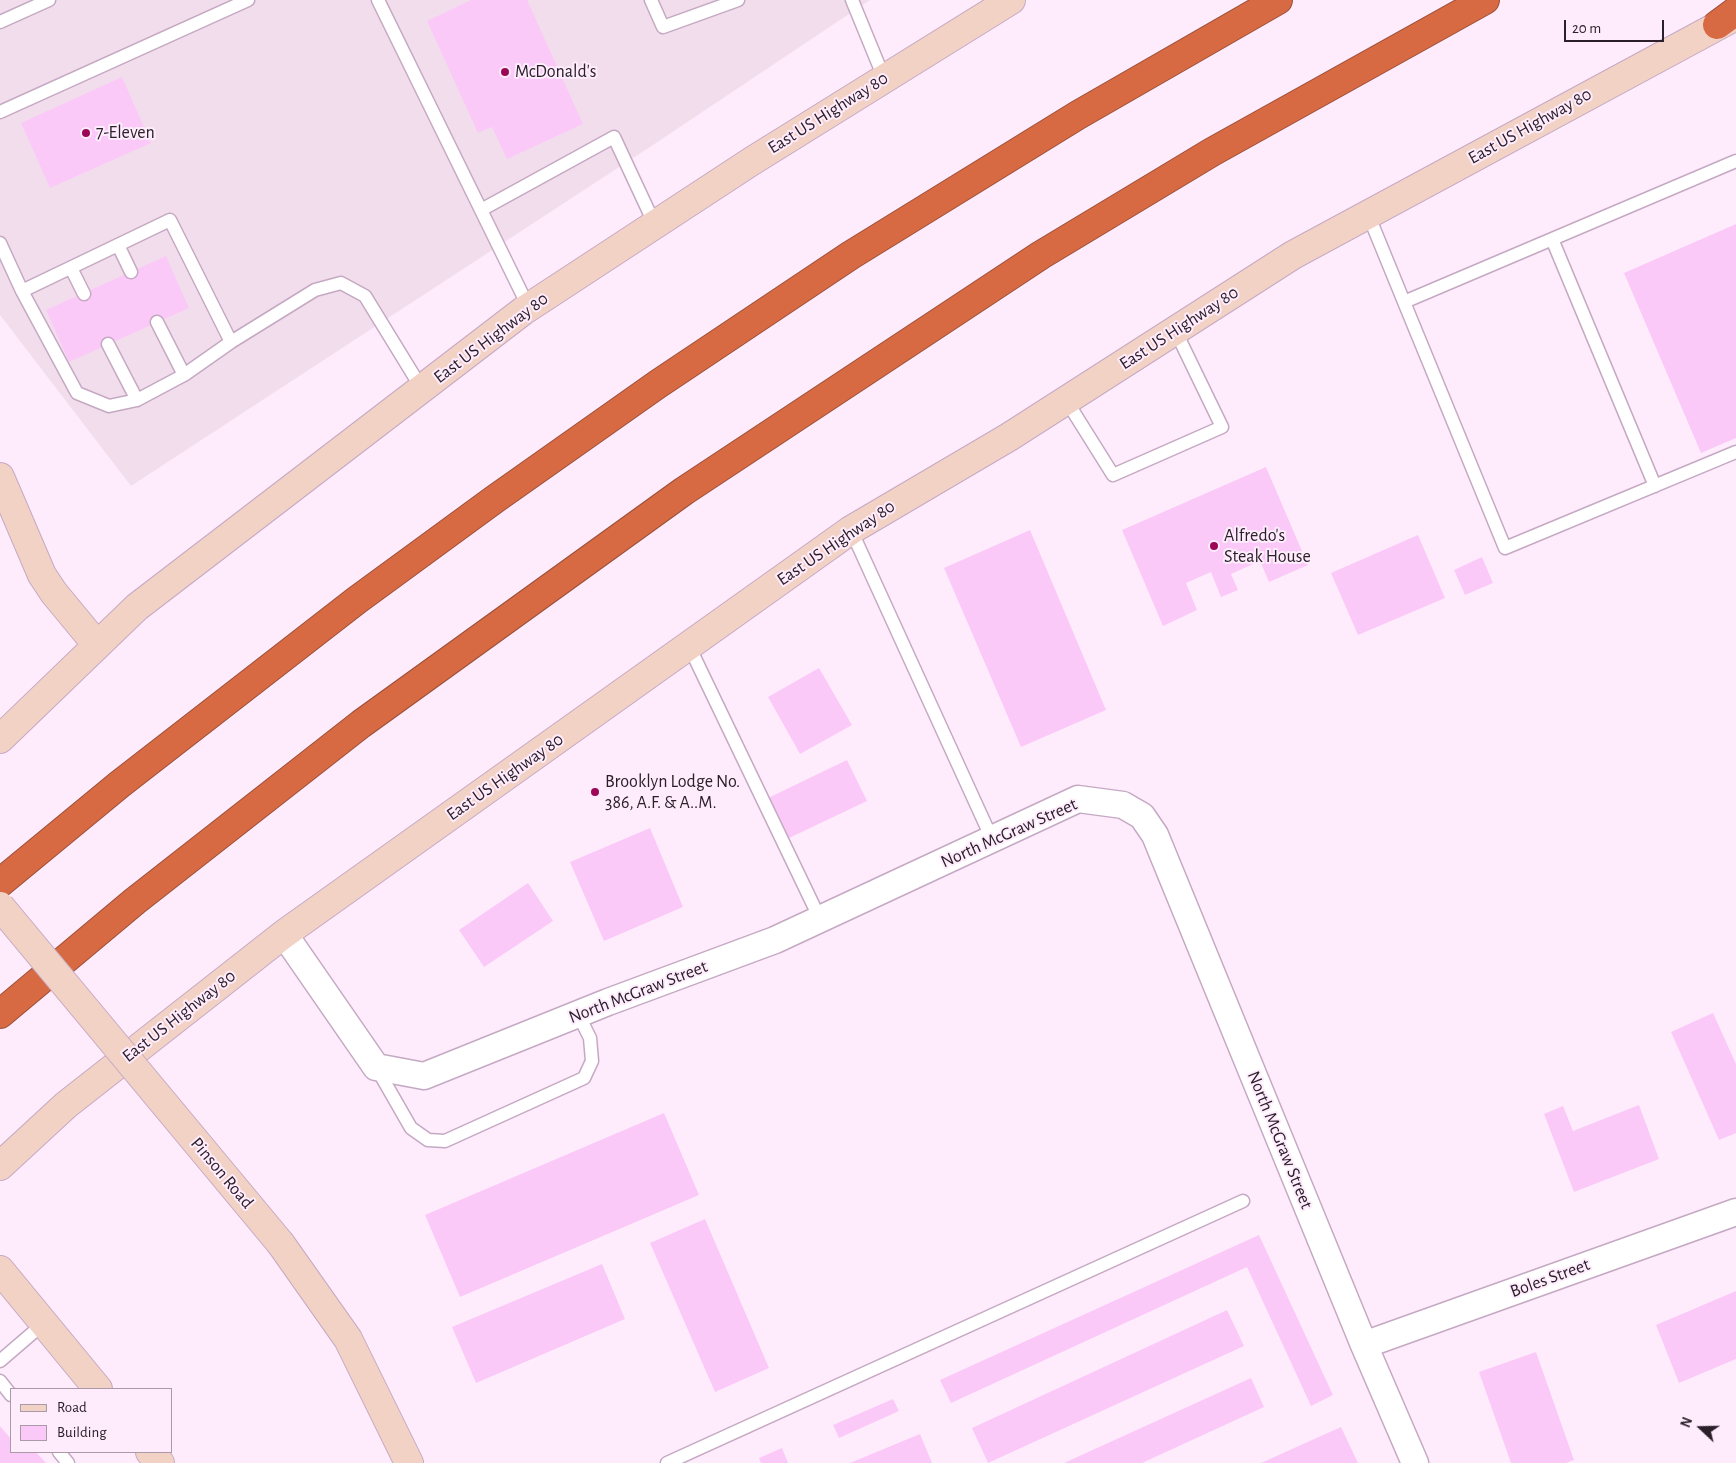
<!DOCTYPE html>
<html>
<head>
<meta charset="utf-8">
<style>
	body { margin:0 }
	#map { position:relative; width:1736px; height:1463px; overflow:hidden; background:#feecfd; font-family:"Alegreya Sans",sans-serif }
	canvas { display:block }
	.legend { position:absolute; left:10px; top:1388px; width:162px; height:65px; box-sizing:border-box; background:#feecfd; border:1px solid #aa9aa9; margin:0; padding:6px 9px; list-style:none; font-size:15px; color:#2b202a }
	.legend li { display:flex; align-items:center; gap:10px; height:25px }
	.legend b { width:25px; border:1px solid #aa9aa9 }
	.north { position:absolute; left:1676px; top:1403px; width:50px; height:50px; -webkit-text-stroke:4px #feecfd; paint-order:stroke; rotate:291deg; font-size:14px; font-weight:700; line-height:20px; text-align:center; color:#2b202a }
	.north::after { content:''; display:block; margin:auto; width:18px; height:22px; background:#2b202a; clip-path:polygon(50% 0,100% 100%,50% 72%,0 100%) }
	.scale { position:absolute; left:1564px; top:20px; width:100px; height:22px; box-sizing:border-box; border:2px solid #2b202a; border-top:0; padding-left:6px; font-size:15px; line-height:18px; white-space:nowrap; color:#2b202a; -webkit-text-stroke:4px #feecfd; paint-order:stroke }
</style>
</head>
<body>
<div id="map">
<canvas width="1736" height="1463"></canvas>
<ul class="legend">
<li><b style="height:6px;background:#f3d2c6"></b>Road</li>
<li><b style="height:14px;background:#fbc9f8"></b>Building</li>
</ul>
<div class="north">N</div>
<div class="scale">20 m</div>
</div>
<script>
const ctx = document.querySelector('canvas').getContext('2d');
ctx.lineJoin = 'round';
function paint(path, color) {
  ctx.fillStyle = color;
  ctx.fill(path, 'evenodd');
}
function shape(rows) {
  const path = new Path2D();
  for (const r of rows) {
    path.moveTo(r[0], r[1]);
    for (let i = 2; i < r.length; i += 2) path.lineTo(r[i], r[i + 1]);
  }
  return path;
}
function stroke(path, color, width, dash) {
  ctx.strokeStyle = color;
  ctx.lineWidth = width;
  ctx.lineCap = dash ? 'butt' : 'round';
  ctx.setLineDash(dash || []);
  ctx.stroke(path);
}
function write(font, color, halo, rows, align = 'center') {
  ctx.font = font + ' "Alegreya Sans",sans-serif';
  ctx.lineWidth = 4;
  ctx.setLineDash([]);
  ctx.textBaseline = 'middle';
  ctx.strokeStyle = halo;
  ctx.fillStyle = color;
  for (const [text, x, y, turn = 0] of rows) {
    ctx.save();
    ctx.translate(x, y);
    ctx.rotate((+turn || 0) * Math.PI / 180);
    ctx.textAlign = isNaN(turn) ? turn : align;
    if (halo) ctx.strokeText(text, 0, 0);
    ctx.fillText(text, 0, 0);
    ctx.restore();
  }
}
paint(shape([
	[0,0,870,0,653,145,131,486,0,315]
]), '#f2dded');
paint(shape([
	[471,0,527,0,583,124,507,159,492,127,478,133,427,21],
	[122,77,151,143,50,188,21,123],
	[1736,224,1736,438,1701,453,1624,273],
	[166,256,189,308,69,362,46,310],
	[1266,467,1308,565,1269,582,1260,561,1231,574,1238,590,1221,597,1211,572,1186,583,1197,610,1163,626,1122,530],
	[1030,530,1106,710,1021,747,944,568],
	[1418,535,1445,598,1358,635,1331,573],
	[1482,557,1493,583,1465,595,1454,570],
	[819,668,852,725,800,754,768,697],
	[847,760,867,801,787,839,768,798],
	[650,828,683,907,604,941,570,862],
	[528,883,553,921,484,967,459,930],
	[1713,1013,1736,1064,1736,1133,1719,1140,1671,1032],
	[1639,1105,1659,1159,1574,1192,1544,1114,1563,1106,1573,1131],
	[664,1113,699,1195,460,1297,425,1215],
	[705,1219,769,1368,715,1392,650,1243],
	[1259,1235,1333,1395,1311,1406,1247,1267,951,1403,940,1380],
	[602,1264,625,1319,476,1383,452,1327],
	[1736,1291,1736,1359,1679,1383,1656,1325],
	[1227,1310,1244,1346,988,1463,972,1428],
	[1536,1352,1574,1460,1566,1463,1511,1463,1479,1372],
	[1251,1378,1264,1407,1142,1463,1064,1463],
	[893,1399,899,1411,839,1438,833,1425],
	[0,1426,11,1439,11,1452,36,1452,46,1463,0,1463],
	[1341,1427,1358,1463,1261,1463],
	[920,1434,932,1463,850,1463],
	[782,1448,788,1463,761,1463,759,1458]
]), '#fbc9f8');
const service = shape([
	[378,0,529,308],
	[651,0,663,27,738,0],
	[852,0,884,78],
	[0,22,49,0],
	[0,112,248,0],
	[481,210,614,137,655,225],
	[1368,214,1404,302,1736,161],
	[1552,239,1655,486],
	[0,243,22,291,77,393,109,406,137,400,184,375,231,342,315,290,341,283,365,296,422,389],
	[118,245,131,272],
	[71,268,84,294],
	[22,291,170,220,231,342],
	[1404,302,1505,548,1736,452],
	[157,322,184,375],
	[108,344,137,400],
	[1066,400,1113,475,1222,427,1175,330],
	[851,530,992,839],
	[689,646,820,919],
	[376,1067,411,1128,428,1140,445,1141,584,1078,592,1061,590,1038,578,1014],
	[0,1361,43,1324],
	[0,1381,11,1395],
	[59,1452,68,1463],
	[667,1463,1243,1201]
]);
const minor = shape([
	[284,934,376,1067,424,1076,608,1002,775,940,1078,799,1123,805,1142,816,1155,835,1364,1345,1415,1463],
	[1364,1345,1736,1212]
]);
const secondary = shape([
	[0,477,42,575,54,593,97,645],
	[0,739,137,607,523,311,752,161,1011,0],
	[0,1166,66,1105,284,934,851,530,1009,437,1293,255,1736,16],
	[281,1244,348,1339,409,1463],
	[0,1270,98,1389],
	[150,1452,160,1463]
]);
const motorway = shape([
	[1717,25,1736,11],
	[0,883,120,784,357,600,495,499,658,384,851,255,1078,115,1278,0],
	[0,1014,135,901,361,724,684,491,1041,255,1212,152,1485,0]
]);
stroke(service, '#c5a9c3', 15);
stroke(minor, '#c5a9c3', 29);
stroke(secondary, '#c5a9c3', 30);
stroke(motorway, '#9b503a', 30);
stroke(service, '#fff', 12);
stroke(minor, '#fff', 26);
stroke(secondary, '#f3d2c6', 28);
stroke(motorway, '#d76a42', 28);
const secondaryBridge = shape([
	[0,906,281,1244]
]);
stroke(secondaryBridge, '#c5a9c3', 30, []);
stroke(secondaryBridge, '#f3d2c6', 28);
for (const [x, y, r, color] of [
	[505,72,5,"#9b0756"],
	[86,133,5,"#9b0756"],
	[1214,546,5,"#9b0756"],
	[595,792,5,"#9b0756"]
]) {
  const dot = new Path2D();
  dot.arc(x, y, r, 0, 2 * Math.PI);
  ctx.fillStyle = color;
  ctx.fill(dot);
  stroke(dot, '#feecfd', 2);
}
write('18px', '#2b202a', '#feecfd', [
	["McDonald's",515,72],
	["7-Eleven",96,133],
	["Alfredo's",1224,536],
	["Steak House",1224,557],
	["Brooklyn Lodge No.",605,782],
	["386, A.F. & A..M.",605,803]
], 'left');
write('18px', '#2b202a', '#feecfd', [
	["East US Highway 80",828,113,-32],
	["East US Highway 80",1530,126,-29],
	["East US Highway 80",1179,328,-33],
	["East US Highway 80",491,338,-37],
	["East US Highway 80",836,543,-34],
	["East US Highway 80",505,777,-35],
	["North McGraw Street",1009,833,-24],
	["North McGraw Street",638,992,-21],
	["East US Highway 80",179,1016,-38],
	["North McGraw Street",1280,1140,68],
	["Pinson Road",222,1173,50],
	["Boles Street",1550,1278,-20]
]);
</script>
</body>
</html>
